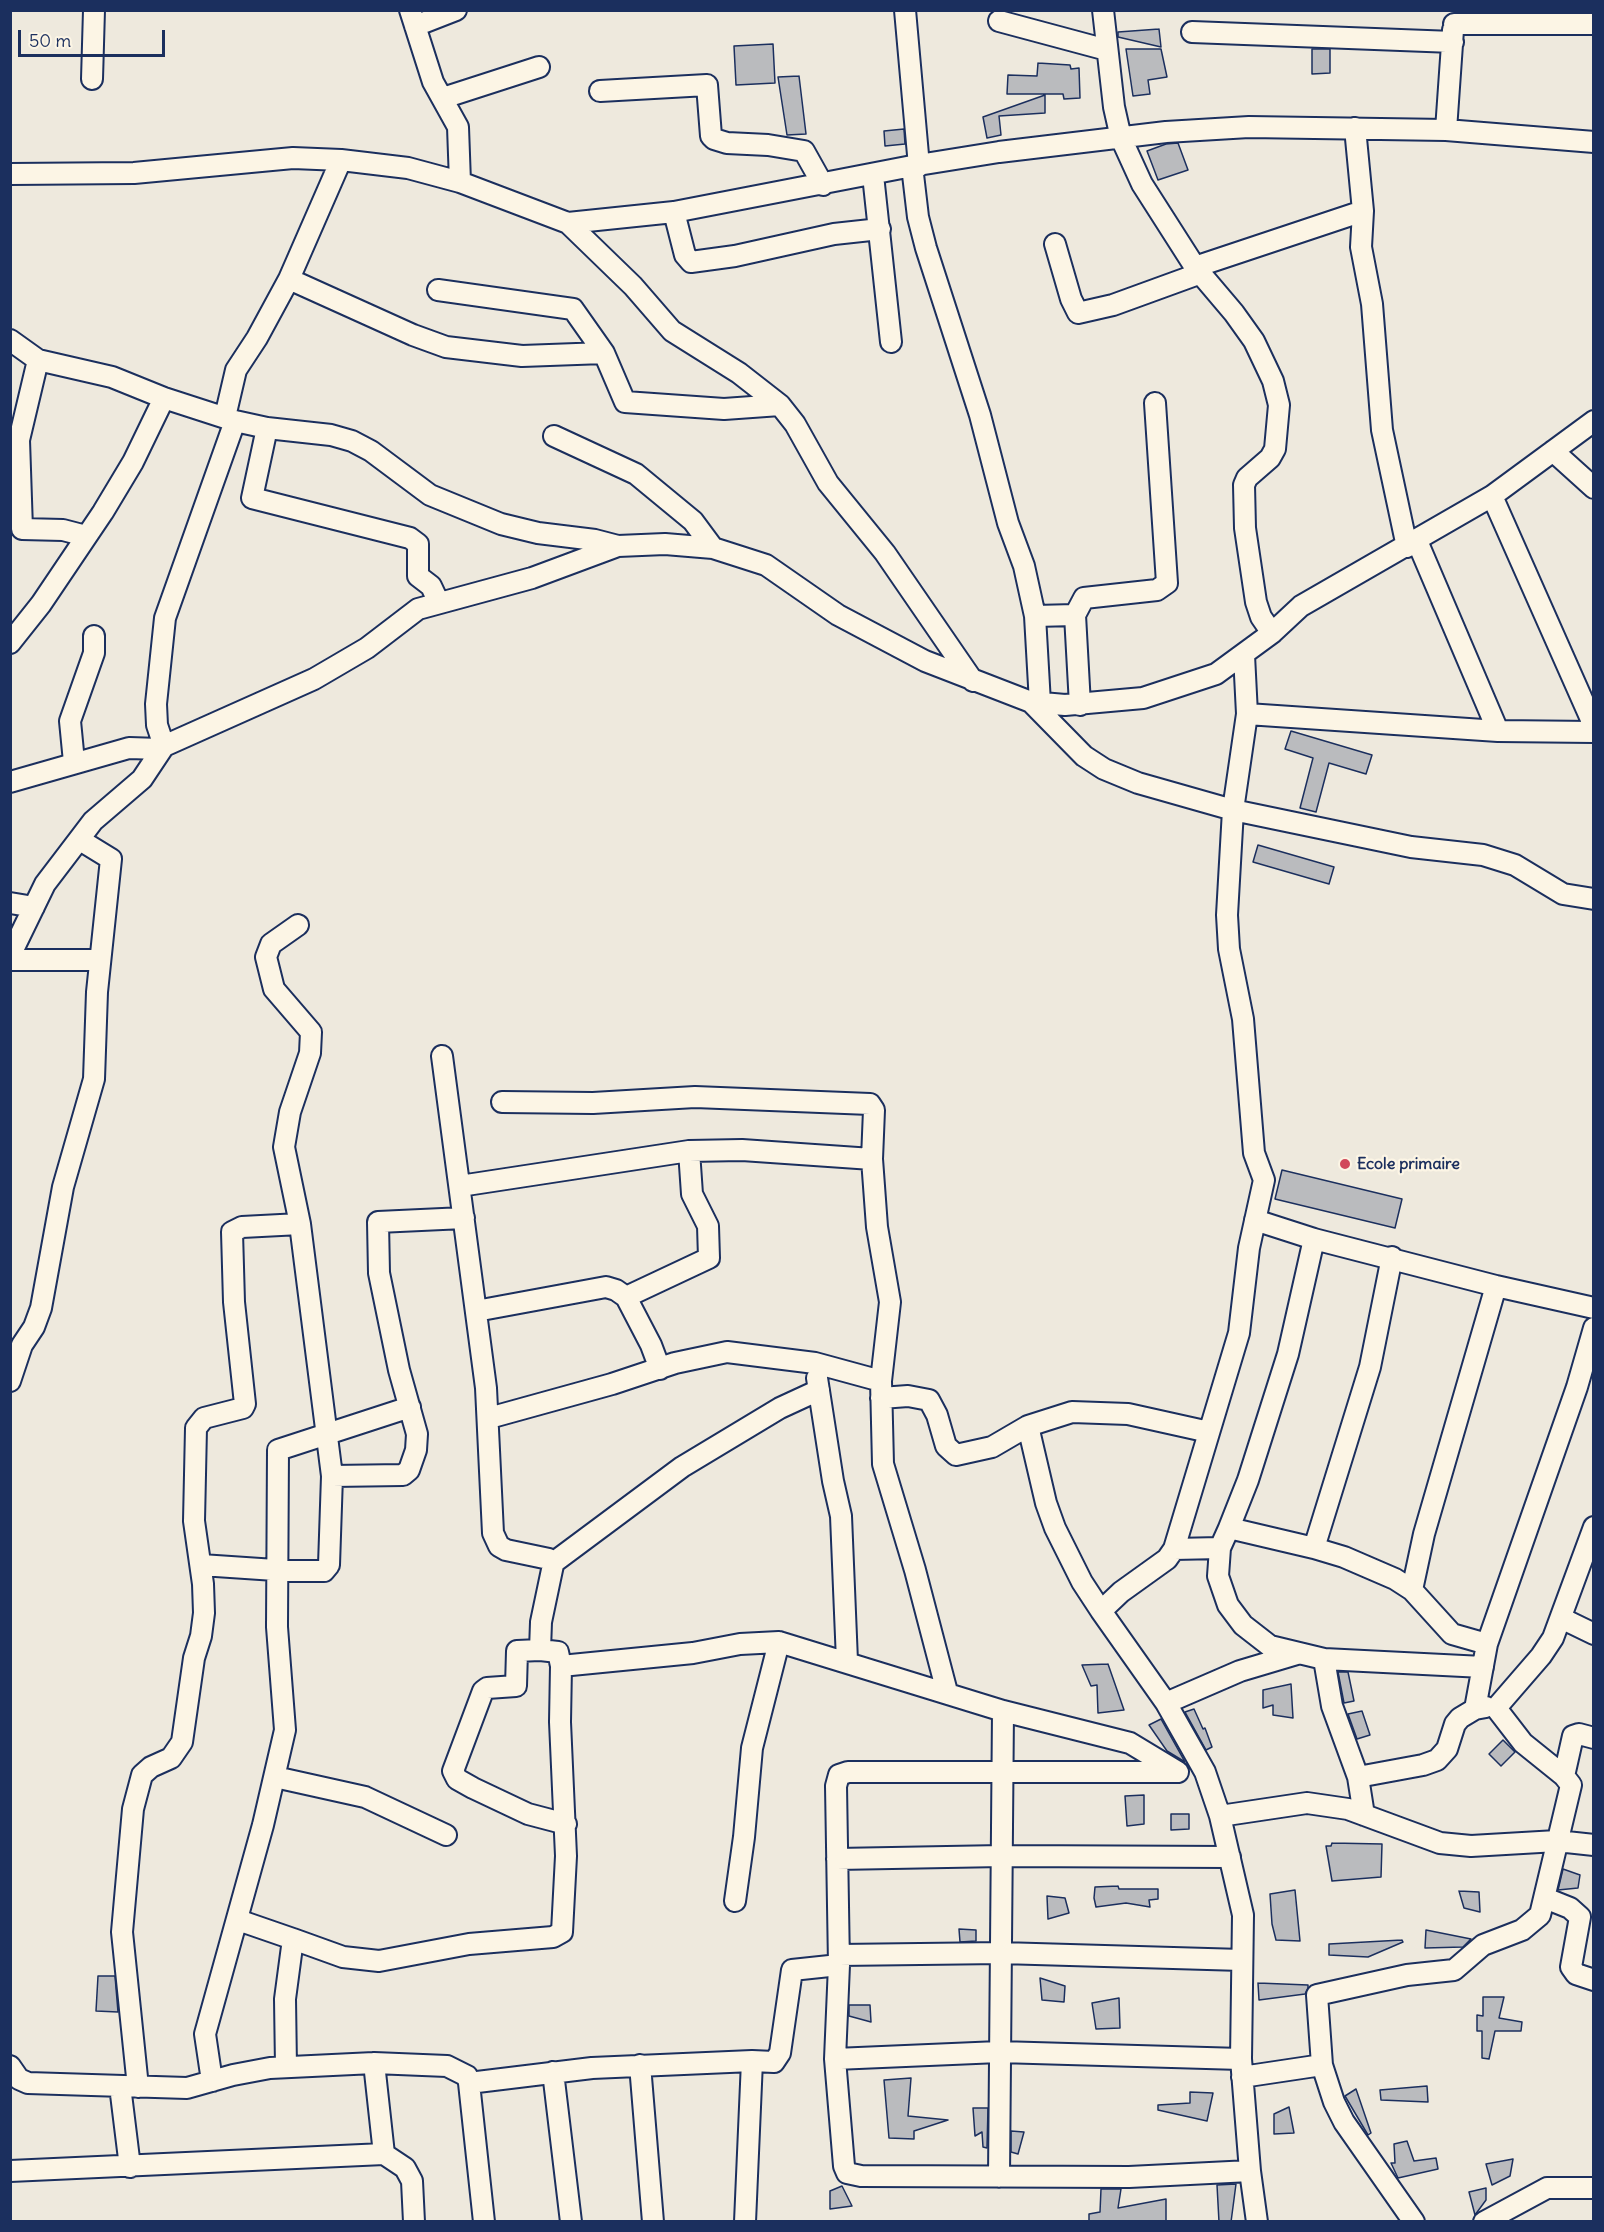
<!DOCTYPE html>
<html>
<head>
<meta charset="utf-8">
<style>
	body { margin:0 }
	#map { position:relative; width:1604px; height:2232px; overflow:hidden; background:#eee9dd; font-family:Delius,sans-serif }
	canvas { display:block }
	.frame { position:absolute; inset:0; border:12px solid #1b2f5e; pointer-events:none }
	.scale { position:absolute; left:18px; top:30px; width:147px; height:27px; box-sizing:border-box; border:3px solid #1b2f5e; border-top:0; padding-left:8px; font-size:18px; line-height:21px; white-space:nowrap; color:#1b2f5e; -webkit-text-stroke:4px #fcf5e5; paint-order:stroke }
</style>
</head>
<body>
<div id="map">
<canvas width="1604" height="2232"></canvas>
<div class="frame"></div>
<div class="scale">50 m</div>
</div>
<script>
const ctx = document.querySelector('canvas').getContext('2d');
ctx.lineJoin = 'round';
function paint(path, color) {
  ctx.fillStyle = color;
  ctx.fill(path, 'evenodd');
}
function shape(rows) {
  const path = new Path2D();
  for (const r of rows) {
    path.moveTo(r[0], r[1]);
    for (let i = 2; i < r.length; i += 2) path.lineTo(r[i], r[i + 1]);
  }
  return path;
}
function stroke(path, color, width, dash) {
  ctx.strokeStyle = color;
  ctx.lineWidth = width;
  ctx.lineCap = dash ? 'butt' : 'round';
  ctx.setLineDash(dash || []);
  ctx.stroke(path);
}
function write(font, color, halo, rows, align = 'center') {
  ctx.font = font + ' Delius,sans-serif';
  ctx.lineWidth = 4.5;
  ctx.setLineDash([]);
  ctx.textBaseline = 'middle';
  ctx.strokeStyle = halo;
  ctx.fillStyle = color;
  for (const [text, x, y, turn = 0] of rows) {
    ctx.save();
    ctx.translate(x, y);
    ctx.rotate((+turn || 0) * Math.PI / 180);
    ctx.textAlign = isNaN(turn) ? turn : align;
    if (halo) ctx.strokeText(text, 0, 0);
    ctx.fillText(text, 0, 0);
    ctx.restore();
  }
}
const building = shape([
	[1159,29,1161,47,1118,37,1118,32,1159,29],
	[773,44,775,83,736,85,734,46,773,44],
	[1126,49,1161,49,1167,77,1148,80,1150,94,1133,96,1126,49],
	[1312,49,1330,49,1330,73,1312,74,1312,49],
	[1038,63,1070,65,1071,69,1079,68,1080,98,1064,99,1063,94,1007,94,1008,75,1037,76,1038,63],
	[799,76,806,134,787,135,778,77,799,76],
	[1045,95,1045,113,999,116,1001,135,987,138,983,117,1045,95],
	[904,129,905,144,885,146,884,131,904,129],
	[1178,143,1188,170,1158,180,1147,151,1166,144,1178,143],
	[1291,731,1372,755,1366,774,1329,763,1316,812,1300,808,1313,758,1285,749,1291,731],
	[1258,845,1334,867,1329,884,1253,862,1258,845],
	[1282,1170,1402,1199,1395,1228,1275,1199,1282,1170],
	[1108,1664,1124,1710,1098,1713,1097,1685,1091,1686,1082,1665,1108,1664],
	[1338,1672,1348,1672,1354,1701,1344,1703,1338,1672],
	[1291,1684,1293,1718,1273,1715,1273,1705,1263,1708,1263,1690,1291,1684],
	[1194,1709,1203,1729,1205,1728,1212,1747,1206,1750,1185,1712,1194,1709],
	[1362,1711,1370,1735,1357,1739,1348,1714,1362,1711],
	[1161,1719,1185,1762,1167,1751,1149,1725,1161,1719],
	[1503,1740,1515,1752,1501,1766,1489,1754,1503,1740],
	[1144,1795,1144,1824,1127,1826,1125,1796,1144,1795],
	[1171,1814,1189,1814,1189,1829,1171,1830,1171,1814],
	[1332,1843,1382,1844,1381,1877,1332,1881,1326,1846,1331,1846,1332,1843],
	[1563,1869,1580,1875,1578,1888,1558,1890,1563,1869],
	[1118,1886,1119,1889,1158,1889,1158,1899,1149,1900,1150,1907,1126,1903,1096,1907,1094,1898,1095,1887,1118,1886],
	[1295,1890,1300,1941,1276,1940,1272,1924,1270,1894,1295,1890],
	[1459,1891,1479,1892,1480,1912,1464,1908,1459,1891],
	[1047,1896,1065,1898,1069,1913,1048,1919,1047,1896],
	[959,1929,976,1930,976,1941,960,1942,959,1929],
	[1426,1930,1471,1939,1463,1947,1425,1948,1426,1930],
	[1402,1940,1403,1942,1368,1957,1329,1955,1329,1944,1402,1940],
	[98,1976,115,1976,118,2012,96,2011,98,1976],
	[1040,1978,1065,1986,1064,2002,1042,2000,1040,1978],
	[1258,1983,1308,1985,1308,1988,1305,1994,1259,2000,1258,1983],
	[1483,1997,1504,1997,1499,2018,1522,2022,1521,2031,1495,2031,1489,2059,1482,2058,1482,2031,1477,2031,1477,2015,1483,2016,1483,1997],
	[1119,1998,1120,2028,1096,2029,1092,2003,1119,1998],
	[849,2005,870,2005,871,2022,849,2016,849,2005],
	[911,2078,908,2116,948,2120,914,2131,914,2139,889,2138,884,2080,911,2078],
	[1427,2086,1428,2102,1381,2100,1380,2090,1427,2086],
	[1356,2089,1371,2133,1368,2135,1345,2096,1356,2089],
	[1190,2092,1213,2093,1207,2121,1158,2110,1158,2105,1190,2103,1190,2092],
	[1289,2107,1294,2133,1274,2134,1274,2114,1289,2107],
	[973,2108,988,2108,987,2148,983,2147,982,2132,975,2136,973,2108],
	[1011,2131,1024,2132,1018,2154,1011,2152,1011,2131],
	[1407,2141,1414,2161,1436,2158,1438,2169,1398,2178,1391,2163,1395,2163,1394,2144,1407,2141],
	[1513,2159,1510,2176,1492,2185,1486,2164,1513,2159],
	[1236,2184,1231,2222,1219,2222,1217,2185,1236,2184],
	[842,2186,852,2206,830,2209,830,2191,842,2186],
	[1486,2188,1486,2200,1475,2215,1469,2192,1486,2188],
	[1101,2189,1121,2189,1118,2208,1166,2199,1166,2222,1089,2222,1089,2214,1100,2212,1101,2189]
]);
paint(building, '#babbbe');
stroke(building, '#1b2f5e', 1.5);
const minor = shape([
	[410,10,433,82,458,127,460,182],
	[905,10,919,166],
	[1103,10,1114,107,1121,138,1142,184,1195,267,1363,211],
	[999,21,1107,50],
	[1454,24,1594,24],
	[415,26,456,10],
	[1192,32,1453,42],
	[92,79,94,10],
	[600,91,707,85,711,136,714,139,727,143,768,145,804,151,823,185],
	[443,98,539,67],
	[1355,128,1363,211,1361,247,1372,304,1382,430,1407,547],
	[1446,130,1453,30],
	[912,166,918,217,926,248,980,415,1008,523,1024,566,1035,616,1040,703],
	[10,174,134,173,293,158,341,160,408,168,460,182,568,223,674,212,912,166,999,152,1166,132,1249,127,1446,130,1594,142],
	[873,175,891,342],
	[674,212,685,255,691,262,735,256,834,234,880,229],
	[568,223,633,286,672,331,739,373,780,405,795,424,828,483,885,553,973,681],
	[1055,244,1071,299,1078,313,1113,305,1201,273],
	[1195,267,1234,313,1254,341,1273,381,1279,405,1275,449,1270,458,1247,478,1244,485,1245,528,1256,602,1261,617,1272,633],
	[289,279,413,335,446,347,522,356,604,353],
	[438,290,573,309,604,353,625,402,724,409,780,405],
	[10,340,38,360,112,377,164,398,235,421,267,428,331,435,352,441,371,451,430,495,501,524,538,533,595,540,618,546],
	[38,360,19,440,22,529,63,530,86,536],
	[225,417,236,370,257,338,289,279,341,160],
	[267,428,252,498,410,538,418,544,418,576,431,586,439,603],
	[554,436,636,474,693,521,713,548],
	[1553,451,1594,488],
	[1492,496,1594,726],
	[1417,541,1498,731],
	[1035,616,1075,615],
	[10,643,41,604,103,512,133,462,164,398],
	[1244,655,1247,714,1233,810,1227,915,1229,949,1243,1019,1254,1153,1264,1180,1249,1248,1239,1333,1174,1549,1167,1559,1121,1592,1101,1611,1166,1703,1205,1772,1220,1816,1243,1915,1241,2059,1250,2171,1257,2222],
	[1031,702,1084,756,1104,769,1138,783,1233,810,1411,847,1483,855,1515,865,1563,894,1594,899],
	[1080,705,1075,615,1084,598,1157,590,1167,583,1155,403],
	[1247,714,1498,731,1594,732],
	[164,746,157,725,156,704,165,618,235,421],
	[74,762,70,721,94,653,94,636],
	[10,782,129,748,160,749],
	[10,903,34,907],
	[10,956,45,884,93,821,142,779,164,746,314,679,367,648,418,609,532,578,618,546,665,544,713,548,766,565,838,615,925,661,1031,702,1065,705,1143,698,1216,674,1272,633,1301,606,1492,496,1594,421],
	[10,960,100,960],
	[502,1102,593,1103,695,1097,870,1104,874,1110,872,1159],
	[460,1186,689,1151,742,1150,872,1159,877,1227,890,1302,881,1381,883,1464,915,1570,947,1692],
	[1255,1220,1314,1239,1496,1286,1594,1308],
	[626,1297,709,1258,708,1226,692,1194,689,1151],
	[476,1311,606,1287,616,1290,626,1297,651,1345,660,1369],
	[817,1378,833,1481,841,1516,847,1661],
	[10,1381,22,1345,34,1327,41,1308,63,1187,94,1079,97,992,111,859,80,840],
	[881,1398,908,1396,929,1400,937,1415,946,1446,956,1455,992,1447,1028,1426,1072,1412,1128,1414,1209,1432],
	[489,1418,612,1384,675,1363,727,1352,815,1363,881,1381],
	[1028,1426,1046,1503,1055,1528,1082,1582,1101,1611],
	[332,1476,403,1475,409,1470,416,1450,417,1434,399,1370,379,1273,378,1222,464,1218],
	[1229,1528,1248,1480,1288,1354,1314,1239],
	[1220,1548,1218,1576,1228,1605,1243,1625,1270,1646,1324,1659,1483,1667],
	[1314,1548,1370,1367,1392,1257],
	[1174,1549,1220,1548,1229,1528,1314,1548,1344,1557,1395,1579,1412,1590,1452,1634,1487,1644],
	[553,1563,682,1467,780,1408,819,1390],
	[201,1565,290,1571,324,1571,329,1565,332,1476,300,1224,284,1147,290,1112,310,1053,311,1032,274,989,266,957,271,944,298,925],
	[1412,1590,1424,1534,1496,1286],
	[1561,1618,1594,1634],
	[540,1650,517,1651,516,1686,487,1688,483,1691,453,1771,457,1779,473,1788,528,1814,566,1824],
	[1324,1659,1332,1706,1358,1777,1364,1815],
	[561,1666,693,1653,740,1644,779,1642,1003,1711,1130,1743,1178,1772],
	[1166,1703,1240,1671,1297,1654],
	[1475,1709,1487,1644,1577,1387,1594,1328],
	[1176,1772,848,1772,839,1775,836,1786,839,1965,835,2059,844,2166,847,2173,861,2176,1129,2177,1250,2171],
	[1564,1776,1573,1736,1579,1734,1594,1738],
	[275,1777,365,1797,446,1835],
	[1358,1777,1423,1765,1437,1760,1447,1749,1455,1724,1460,1718,1475,1709,1486,1707],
	[1220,1816,1307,1803,1348,1809,1440,1843,1471,1846,1557,1841,1594,1845],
	[837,1859,1002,1856,1230,1857],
	[1545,1898,1570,1908,1580,1917,1571,1967,1576,1974,1594,1980],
	[735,1901,744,1837,752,1748,779,1642],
	[238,1920,293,1939,285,1999,286,2067],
	[293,1939,343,1957,379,1961,469,1944,553,1937,562,1932,566,1856,560,1722,561,1666,558,1652,540,1650,541,1622,553,1565,549,1559,506,1550,499,1546,493,1533,486,1388,442,1056],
	[839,1955,1001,1953,1242,1960],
	[835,2059,999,2052,1241,2059],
	[752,2061,774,2062,780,2053,792,1970,839,1965],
	[374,2063,384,2154,405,2168,412,2181,414,2222],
	[640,2065,653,2222],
	[10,2066,19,2079,28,2083,187,2088,233,2075,270,2068,374,2063,447,2066,467,2076,469,2083,484,2222],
	[553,2072,571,2222],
	[1242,2077,1322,2065],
	[212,2081,205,2034,263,1825,285,1730,277,1627,278,1450,410,1407],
	[469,2083,592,2068,752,2061,745,2222],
	[120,2086,130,2167],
	[138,2087,122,1932,133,1809,142,1775,151,1767,171,1758,182,1742,194,1658,201,1636,204,1613,203,1584,194,1521,196,1428,204,1418,243,1408,245,1404,234,1302,232,1232,242,1227,300,1224],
	[10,2171,384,2154],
	[999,2177,1003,1711],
	[1414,2222,1344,2122,1334,2102,1322,2065,1317,1995,1407,1975,1454,1970,1483,1945,1522,1930,1540,1915,1571,1785,1564,1776,1523,1743,1496,1708,1541,1656,1553,1638,1594,1527],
	[1484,2222,1547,2188,1594,2188]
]);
stroke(minor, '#1b2f5e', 24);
stroke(minor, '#fcf5e5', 20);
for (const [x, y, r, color] of [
	[1345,1164,6,"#d1495b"]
]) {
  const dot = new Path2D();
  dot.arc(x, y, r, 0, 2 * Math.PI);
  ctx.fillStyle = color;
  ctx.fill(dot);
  stroke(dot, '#fcf5e5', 2);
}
write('bold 16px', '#1b2f5e', '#fcf5e5', [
	["Ecole primaire",1357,1164]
], 'left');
</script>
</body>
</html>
